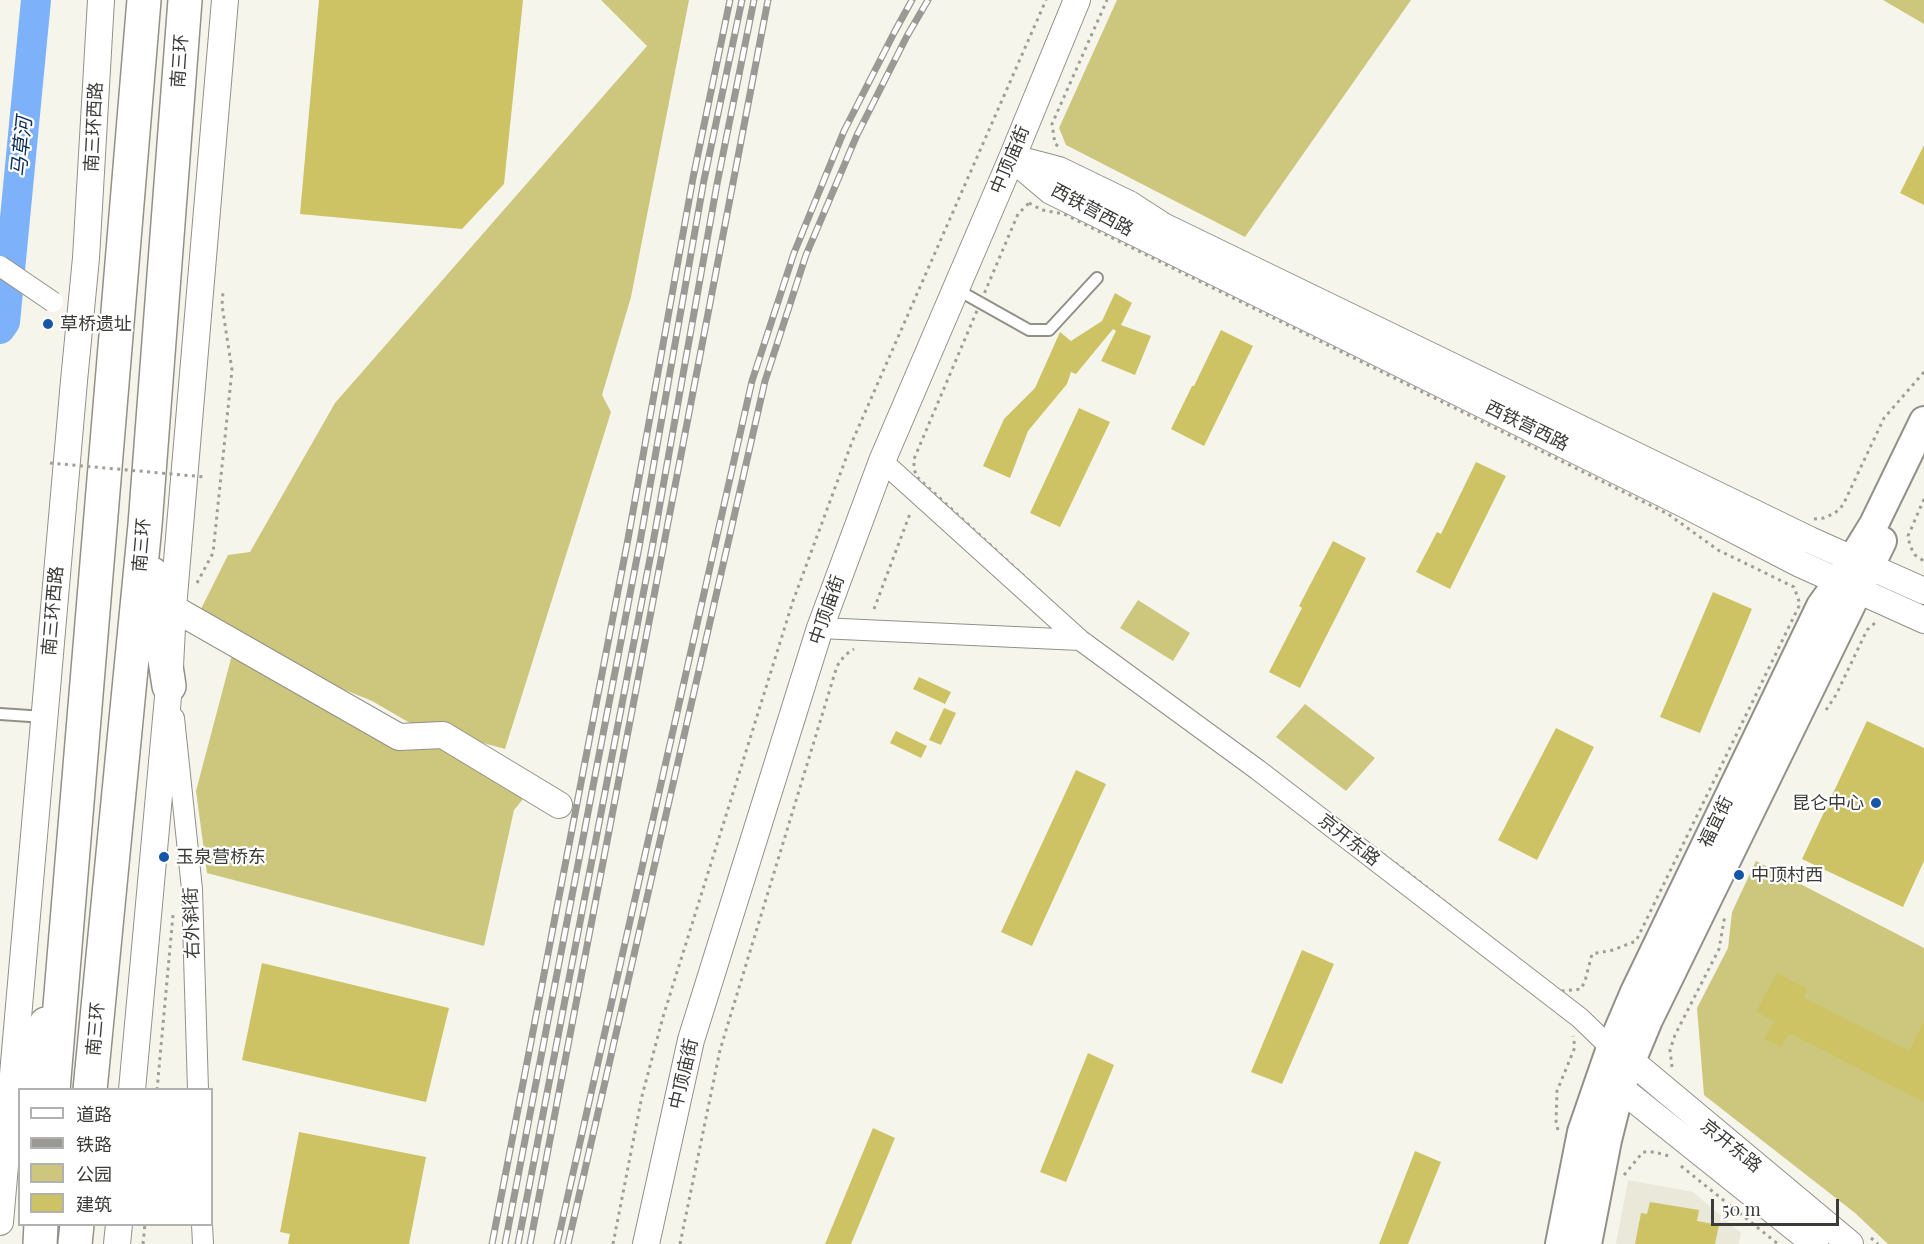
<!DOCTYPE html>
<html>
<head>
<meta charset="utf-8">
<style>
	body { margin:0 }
	#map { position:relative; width:1924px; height:1244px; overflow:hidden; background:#f6f5ec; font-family:"Playfair Display","Noto Sans SC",serif }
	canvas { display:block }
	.legend { position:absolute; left:18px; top:1088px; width:195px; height:138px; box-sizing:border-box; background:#fff; border:2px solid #b1b1af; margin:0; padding:8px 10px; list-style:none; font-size:18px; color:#3b3b38 }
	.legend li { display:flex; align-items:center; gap:12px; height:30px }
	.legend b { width:30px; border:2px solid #b1b1af }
	.scale { position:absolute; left:1711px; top:1199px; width:128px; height:27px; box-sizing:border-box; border:3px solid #3b3b38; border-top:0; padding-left:8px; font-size:18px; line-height:21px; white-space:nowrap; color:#3b3b38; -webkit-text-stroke:4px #fff; paint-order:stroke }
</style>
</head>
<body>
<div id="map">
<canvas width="1924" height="1244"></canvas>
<ul class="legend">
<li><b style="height:8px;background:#fff"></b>道路</li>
<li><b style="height:8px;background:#9a9993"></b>铁路</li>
<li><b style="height:16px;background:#cdc67d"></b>公园</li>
<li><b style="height:16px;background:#cdc364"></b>建筑</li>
</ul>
<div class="scale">50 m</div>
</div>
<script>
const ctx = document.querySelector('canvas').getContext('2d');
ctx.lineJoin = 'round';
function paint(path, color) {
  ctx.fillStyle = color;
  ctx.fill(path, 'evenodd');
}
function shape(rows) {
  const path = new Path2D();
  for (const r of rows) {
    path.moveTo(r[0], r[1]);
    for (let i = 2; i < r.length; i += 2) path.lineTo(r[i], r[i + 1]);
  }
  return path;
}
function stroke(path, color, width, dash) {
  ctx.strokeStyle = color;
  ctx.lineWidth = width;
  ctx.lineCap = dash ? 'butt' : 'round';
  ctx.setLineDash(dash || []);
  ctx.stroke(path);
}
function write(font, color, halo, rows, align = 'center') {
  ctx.font = font + ' "Playfair Display","Noto Sans SC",serif';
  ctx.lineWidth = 4.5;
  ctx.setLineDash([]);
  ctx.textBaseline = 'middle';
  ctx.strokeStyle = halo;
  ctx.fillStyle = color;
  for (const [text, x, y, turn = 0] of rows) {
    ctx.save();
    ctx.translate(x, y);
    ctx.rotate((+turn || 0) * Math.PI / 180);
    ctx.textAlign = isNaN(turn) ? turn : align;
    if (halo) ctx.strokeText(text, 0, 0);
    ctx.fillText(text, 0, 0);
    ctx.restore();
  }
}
paint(shape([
	[1628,1180,1693,1192,1741,1233,1739,1244,1616,1244]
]), '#eae8d8');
paint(shape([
	[601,0,689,0,631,297,602,395,611,412,505,749,410,723,372,701,328,683,198,615,228,555,250,552,335,403,647,46],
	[1117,0,1411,0,1245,237,1066,145,1059,128],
	[1883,0,1924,0,1924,24],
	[1138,600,1190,633,1173,661,1120,628],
	[233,651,443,742,528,793,514,810,484,946,207,873,196,791],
	[1305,704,1375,758,1346,791,1276,737],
	[1756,861,1924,948,1924,1244,1888,1244,1855,1213,1704,1095,1697,1008,1728,948,1732,912]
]), '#cdc67d');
stroke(shape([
	[0,329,5,322,36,0]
]), '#7db1f9', 30);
paint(shape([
	[319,0,523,0,504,184,462,229,300,214],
	[1924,145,1924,205,1900,193],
	[1115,293,1132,303,1121,325,1151,336,1135,375,1101,361,1116,331,1113,329,1076,374,1071,372,1067,384,1028,431,1010,478,983,466,1004,419,1035,388,1060,332,1071,341,1102,321],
	[1221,330,1253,346,1204,446,1171,429,1192,386,1194,386],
	[1079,408,1110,422,1060,527,1030,513],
	[1476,462,1506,476,1450,589,1416,572,1437,532,1441,534],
	[1333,541,1366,558,1300,688,1269,672,1302,608,1299,606],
	[1713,592,1752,609,1700,733,1660,717],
	[919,677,951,692,945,704,913,689],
	[944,708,956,713,941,745,929,740],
	[1867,721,1924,748,1924,861,1903,907,1802,859],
	[1556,728,1594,747,1537,860,1498,840],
	[896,731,927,746,921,758,890,743],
	[1076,770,1106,784,1032,946,1001,932],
	[1302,950,1334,964,1282,1084,1251,1072],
	[262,963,449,1008,426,1102,242,1060],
	[1777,973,1807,989,1803,997,1909,1051,1924,1021,1924,1102,1789,1033,1782,1047,1764,1039,1774,1021,1756,1012],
	[1088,1053,1114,1065,1066,1182,1040,1172],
	[873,1128,895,1138,851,1244,825,1244],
	[299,1132,426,1157,409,1244,288,1244,290,1234,280,1232],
	[1415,1151,1441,1162,1408,1244,1379,1244],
	[1650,1202,1699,1210,1697,1221,1719,1225,1715,1244,1635,1244,1641,1213,1647,1214]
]), '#cdc364');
const service = shape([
	[956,289,1029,330,1049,330,1097,278],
	[0,714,44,717]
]);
const minor = shape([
	[882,461,1080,640,1258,770,1580,1018,1611,1048],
	[820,628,1080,640],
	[174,718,192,889,198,1090],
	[202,1224,203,1244]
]);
const tertiary = shape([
	[1012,158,1051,191,1686,505,1800,564,1924,620],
	[1021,160,1059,170,1129,204,1163,226,1810,540,1924,591],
	[173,608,399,737,443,735,559,805],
	[1614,1050,1631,1061,1850,1244],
	[1616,1069,1620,1088,1815,1244],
	[132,1090,169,686,173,608,225,0],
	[0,1222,74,381,86,258,101,0],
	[117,1244,119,1224],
	[646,1244,691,1040,820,628,882,461,1012,158,1077,0]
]);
const secondary = shape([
	[1560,1244,1582,1132,1611,1048,1635,992,1821,606,1839,581,1874,524,1924,421],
	[1587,1244,1607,1140,1620,1088,1631,1061,1648,1020,1882,541]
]);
const trunk = shape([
	[152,574,169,686],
	[25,1090,46,1024],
	[53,1090,144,0],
	[90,1090,145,525,185,0],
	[6,1149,20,1108],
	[40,1244,41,1224],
	[75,1244,77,1224]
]);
stroke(service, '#929189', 14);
stroke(minor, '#929189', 22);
stroke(tertiary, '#929189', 28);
stroke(secondary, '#929189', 32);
stroke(trunk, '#929189', 36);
stroke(shape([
	[1058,146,1055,144,1052,124,1107,0],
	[1029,203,1042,210,1064,214,1668,514,1718,550,1794,587,1800,604,1636,941,1613,950,1592,954,1585,981,1581,989,1561,991,1555,988,1406,871,1091,638,917,477,914,469,914,459,1018,214,1029,203],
	[1924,499,1908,536,1910,546,1915,555,1924,561],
	[1814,519,1824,518,1835,513,1843,505,1884,418,1924,372],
	[197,583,213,553,232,370,222,305,223,292],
	[874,609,911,511],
	[1826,710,1836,695,1867,630,1877,621],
	[1672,1067,1670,1050,1675,1035,1719,949,1725,915],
	[157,1090,173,915],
	[1558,1130,1556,1123,1557,1091,1575,1047,1573,1036],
	[1681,1166,1778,1244],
	[1624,1175,1643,1152,1654,1152,1669,1156],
	[1871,1238,1878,1244],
	[143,1244,145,1224],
	[613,1244,642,1096,663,1017,793,601,852,442,1046,0],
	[680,1244,720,1050,837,666,845,655,854,649]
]), '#9f9f98', 3, [3, 4.5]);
stroke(service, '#fff', 10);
stroke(minor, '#fff', 20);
stroke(tertiary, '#fff', 26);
stroke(secondary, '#fff', 28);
stroke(trunk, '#fff', 33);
const rail = shape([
	[492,1244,628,539,693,178,730,0],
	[505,1244,640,542,704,180,742,0],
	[518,1244,653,543,717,184,754,0],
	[530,1244,768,0],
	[557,1244,752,381,794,253,844,131,895,31,912,0],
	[568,1244,765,381,806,255,857,135,907,36,928,0]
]);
stroke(rail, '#9a9993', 7);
stroke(rail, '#fff', 4.5, [14]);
const minorBridge = shape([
	[0,266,53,302]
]);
stroke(minorBridge, '#929189', 22, []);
stroke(shape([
	[50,463,205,477]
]), '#9f9f98', 3, [3, 4.5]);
stroke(minorBridge, '#fff', 20);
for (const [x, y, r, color] of [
	[48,324,6,"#1556a6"],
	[1876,803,6,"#1556a6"],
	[164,857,6,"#1556a6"],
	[1739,875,6,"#1556a6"]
]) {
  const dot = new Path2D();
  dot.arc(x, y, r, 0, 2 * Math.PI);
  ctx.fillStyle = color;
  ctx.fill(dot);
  stroke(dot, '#fff', 2);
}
write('18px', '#3b3b38', '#fff', [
	["南三环",180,61,-86],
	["南三环西路",94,127,-87],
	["中顶庙街",1010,160,-67],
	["西铁营西路",1092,210,28],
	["西铁营西路",1527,426,26],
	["南三环",142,545,-85],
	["中顶庙街",827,610,-71],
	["南三环西路",53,611,-85],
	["福宜街",1716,822,-64],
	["京开东路",1349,840,38],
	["右外斜街",192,923,-92],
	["南三环",96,1029,-85],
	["中顶庙街",684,1074,-77],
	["京开东路",1731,1146,39]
]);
write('18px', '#3b3b38', '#fff', [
	["草桥遗址",60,324],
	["昆仑中心",1864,803,"right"],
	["玉泉营桥东",176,857],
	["中顶村西",1751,875]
], 'left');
write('italic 20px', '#0c2e5b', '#fff', [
	["马草河",22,147,-84]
]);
</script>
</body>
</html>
